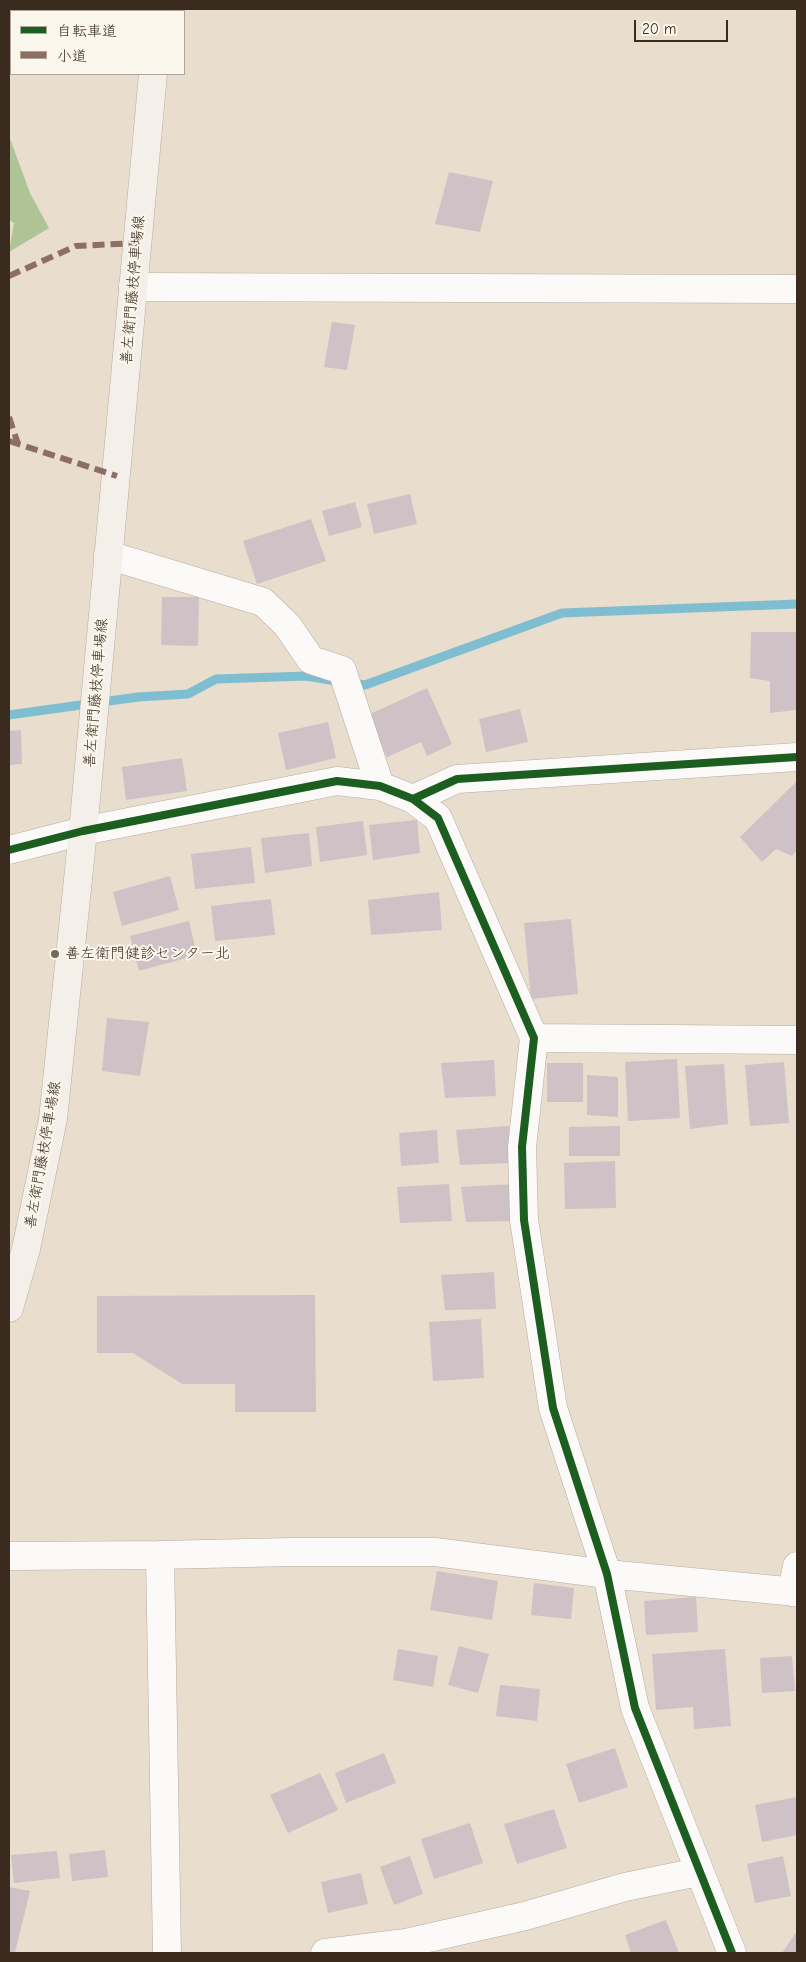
<!DOCTYPE html>
<html>
<head>
<meta charset="utf-8">
<style>
	body { margin:0 }
	#map { position:relative; width:806px; height:1962px; overflow:hidden; background:#e9ddcd; font-family:"Comic Neue","Klee One",sans-serif }
	canvas { display:block }
	.frame { position:absolute; inset:0; border:10px solid #3b2a1e; pointer-events:none }
	.legend { position:absolute; left:10px; top:10px; width:175px; height:65px; box-sizing:border-box; background:#fbf7ec; border:1px solid #aea59a; margin:0; padding:6px 9px; list-style:none; font-size:15px; color:#3b2a1e }
	.legend li { display:flex; align-items:center; gap:10px; height:25px }
	.legend b { width:25px; border:1px solid #aea59a }
	.scale { position:absolute; left:634px; top:20px; width:94px; height:22px; box-sizing:border-box; border:2px solid #3b2a1e; border-top:0; padding-left:6px; font-size:15px; line-height:18px; white-space:nowrap; color:#3b2a1e; -webkit-text-stroke:4px #fbf7ec; paint-order:stroke }
</style>
</head>
<body>
<div id="map">
<canvas width="806" height="1962"></canvas>
<div class="frame"></div>
<ul class="legend">
<li><b style="height:6px;background:#1b5e20"></b>自転車道</li>
<li><b style="height:6px;background:#8d6e63"></b>小道</li>
</ul>
<div class="scale">20 m</div>
</div>
<script>
const ctx = document.querySelector('canvas').getContext('2d');
ctx.lineJoin = 'round';
function paint(path, color) {
  ctx.fillStyle = color;
  ctx.fill(path, 'evenodd');
}
function shape(rows) {
  const path = new Path2D();
  for (const r of rows) {
    path.moveTo(r[0], r[1]);
    for (let i = 2; i < r.length; i += 2) path.lineTo(r[i], r[i + 1]);
  }
  return path;
}
function stroke(path, color, width, dash) {
  ctx.strokeStyle = color;
  ctx.lineWidth = width;
  ctx.lineCap = dash ? 'butt' : 'round';
  ctx.setLineDash(dash || []);
  ctx.stroke(path);
}
function write(font, color, halo, rows, align = 'center') {
  ctx.font = font + ' "Comic Neue","Klee One",sans-serif';
  ctx.lineWidth = 4;
  ctx.setLineDash([]);
  ctx.textBaseline = 'middle';
  ctx.strokeStyle = halo;
  ctx.fillStyle = color;
  for (const [text, x, y, turn = 0] of rows) {
    ctx.save();
    ctx.translate(x, y);
    ctx.rotate((+turn || 0) * Math.PI / 180);
    ctx.textAlign = isNaN(turn) ? turn : align;
    if (halo) ctx.strokeText(text, 0, 0);
    ctx.fillText(text, 0, 0);
    ctx.restore();
  }
}
paint(shape([
	[9,136,30,193,49,228,9,252,14,223,9,220]
]), '#aec497');
stroke(shape([
	[351,683,365,685,562,613,797,604],
	[9,715,138,697,188,694,216,679,306,676,336,681]
]), '#7fbed0', 9);
paint(shape([
	[449,172,493,181,480,232,435,224],
	[332,322,355,325,347,370,324,367],
	[410,494,417,524,374,534,367,504],
	[355,502,362,527,329,536,322,511],
	[311,519,326,561,257,584,243,541],
	[162,597,199,597,198,646,161,645],
	[751,632,797,632,797,710,770,713,770,681,750,678],
	[427,688,452,744,427,756,421,742,387,757,368,715],
	[520,709,528,742,486,752,479,719],
	[328,722,336,758,286,770,278,733],
	[21,730,22,764,9,765,9,731],
	[182,758,187,791,126,800,122,767],
	[796,782,797,850,792,856,776,849,762,862,740,837],
	[417,820,420,853,373,860,369,825],
	[363,821,367,855,320,862,316,827],
	[309,833,312,866,265,873,261,838],
	[251,847,255,883,195,889,191,854],
	[170,876,179,910,122,926,113,892],
	[439,892,442,930,371,935,368,900],
	[271,899,275,935,215,941,211,906],
	[571,919,578,994,531,999,524,923],
	[189,921,197,955,139,971,130,936],
	[107,1018,149,1022,140,1076,102,1071],
	[677,1059,680,1118,628,1121,625,1062],
	[494,1060,496,1096,445,1098,441,1063],
	[784,1062,789,1123,750,1126,745,1065],
	[547,1063,583,1063,583,1102,547,1102],
	[724,1064,728,1124,690,1129,685,1066],
	[587,1075,618,1077,618,1117,587,1115],
	[509,1126,511,1163,460,1165,456,1130],
	[620,1126,620,1156,569,1156,569,1127],
	[437,1130,439,1163,401,1166,399,1133],
	[615,1161,616,1208,565,1209,564,1163],
	[449,1184,452,1221,400,1223,397,1187],
	[515,1184,517,1221,466,1222,461,1187],
	[494,1272,496,1309,445,1310,441,1275],
	[315,1295,316,1412,235,1412,235,1384,182,1384,133,1353,97,1353,97,1296],
	[481,1319,484,1378,433,1381,429,1322],
	[437,1571,498,1581,492,1620,430,1610],
	[534,1583,574,1588,571,1619,531,1615],
	[696,1597,698,1632,646,1635,644,1601],
	[459,1646,489,1654,478,1693,448,1685],
	[398,1649,438,1656,433,1687,393,1680],
	[725,1649,731,1726,694,1729,693,1707,656,1710,652,1654],
	[792,1656,795,1691,762,1693,760,1658],
	[500,1685,540,1689,537,1721,496,1716],
	[615,1748,628,1787,579,1803,566,1764],
	[384,1753,396,1783,346,1803,335,1773],
	[320,1773,338,1810,288,1833,270,1795],
	[797,1797,797,1835,762,1842,755,1805],
	[554,1809,567,1848,517,1864,504,1824],
	[470,1823,483,1863,434,1879,421,1839],
	[105,1850,108,1877,72,1881,69,1854],
	[57,1851,60,1878,14,1883,11,1855],
	[410,1856,423,1894,394,1905,380,1867],
	[783,1856,791,1896,755,1903,747,1864],
	[361,1873,368,1904,328,1913,321,1882],
	[9,1887,30,1891,15,1953,9,1952],
	[666,1920,679,1953,631,1953,625,1935],
	[797,1931,797,1953,782,1953]
]), '#cec2c6');
const minor = shape([
	[133,287,797,289],
	[108,555,263,602,287,625,311,660,342,670,380,786],
	[413,799,438,818,534,1038,522,1147,524,1220,553,1408,607,1574,635,1708,732,1953],
	[9,850,83,831,337,781,380,786,413,799,457,779,797,757],
	[534,1038,797,1040],
	[160,1555,167,1953],
	[9,1556,160,1555,291,1552,435,1552,607,1574,797,1592],
	[792,1592,797,1566],
	[325,1953,406,1943,525,1916,625,1887,698,1872]
]);
const secondary = shape([
	[159,11,159,9],
	[9,1308,26,1249,53,1119,83,831,153,74]
]);
stroke(minor, '#b5aca1', 29);
stroke(secondary, '#b5aca1', 29);
stroke(minor, '#fcfaf8', 28);
stroke(secondary, '#f4f0e9', 28);
stroke(shape([
	[9,276,76,246,137,243],
	[9,417,18,444],
	[9,441,117,476]
]), '#8d6e63', 6, [12, 6]);
stroke(shape([
	[413,799,438,818,534,1038,522,1147,524,1220,553,1408,607,1574,635,1708,732,1953],
	[9,850,83,831,337,781,380,786,413,799,457,779,797,757]
]), '#1b5e20', 8);
for (const [x, y, r, color] of [
	[55,954,5,"#78695b"]
]) {
  const dot = new Path2D();
  dot.arc(x, y, r, 0, 2 * Math.PI);
  ctx.fillStyle = color;
  ctx.fill(dot);
  stroke(dot, '#fbf7ec', 2);
}
write('15px', '#3b2a1e', '#fbf7ec', [
	["善左衛門藤枝停車場線",133,290,-85],
	["善左衛門藤枝停車場線",96,693,-85],
	["善左衛門藤枝停車場線",43,1155,-80]
]);
write('15px', '#3b2a1e', '#fbf7ec', [
	["善左衛門健診センター北",65,954]
], 'left');
</script>
</body>
</html>
